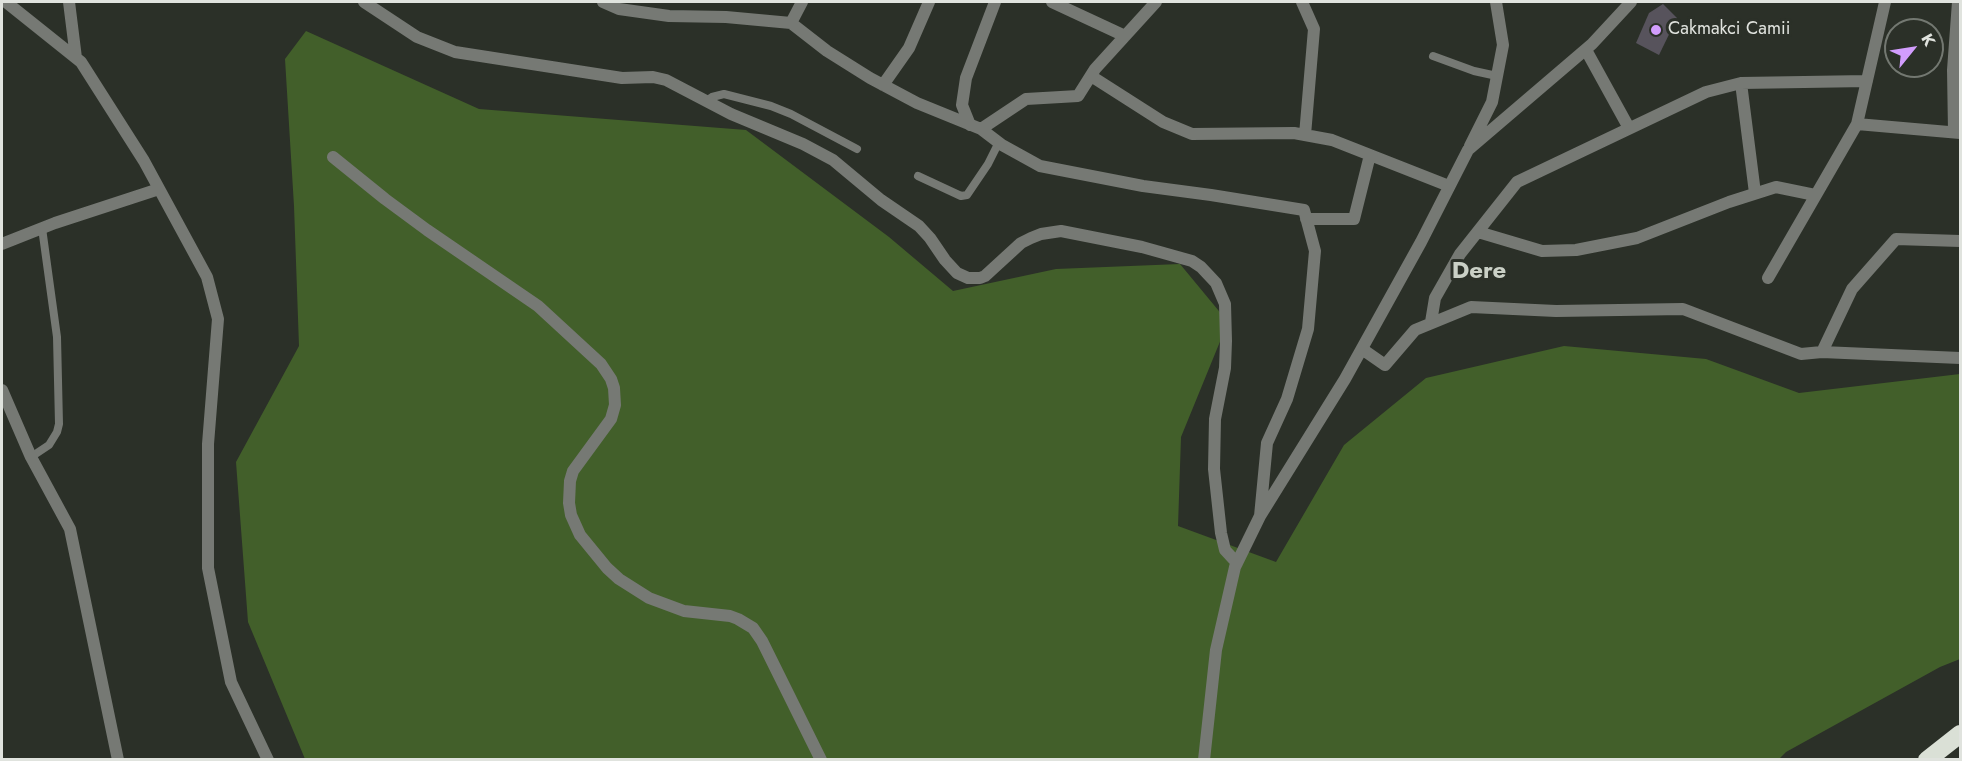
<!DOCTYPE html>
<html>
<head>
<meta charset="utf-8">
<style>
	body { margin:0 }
	#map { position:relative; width:1962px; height:761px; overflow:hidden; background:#2b3028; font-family:Jost,sans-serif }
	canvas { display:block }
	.frame { position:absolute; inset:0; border:3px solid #e0e3de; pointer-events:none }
	.north { position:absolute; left:1884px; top:18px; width:60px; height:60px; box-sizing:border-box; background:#2b3028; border:2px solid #737871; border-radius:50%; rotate:60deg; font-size:16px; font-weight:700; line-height:24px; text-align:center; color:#e0e3de }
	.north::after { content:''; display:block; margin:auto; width:21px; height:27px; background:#d29dfd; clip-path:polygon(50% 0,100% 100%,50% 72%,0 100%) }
</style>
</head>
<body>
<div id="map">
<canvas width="1962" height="761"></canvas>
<div class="frame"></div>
<div class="north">K</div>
</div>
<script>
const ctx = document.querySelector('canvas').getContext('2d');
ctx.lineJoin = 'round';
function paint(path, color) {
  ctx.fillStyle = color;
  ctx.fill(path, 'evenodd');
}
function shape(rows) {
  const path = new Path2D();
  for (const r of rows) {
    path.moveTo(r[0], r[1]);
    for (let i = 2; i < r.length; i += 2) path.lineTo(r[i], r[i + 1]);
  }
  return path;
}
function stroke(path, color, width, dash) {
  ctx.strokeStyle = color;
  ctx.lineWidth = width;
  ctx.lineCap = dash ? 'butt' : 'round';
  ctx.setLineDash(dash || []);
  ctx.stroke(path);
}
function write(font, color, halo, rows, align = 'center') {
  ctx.font = font + ' Jost,sans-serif';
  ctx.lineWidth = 6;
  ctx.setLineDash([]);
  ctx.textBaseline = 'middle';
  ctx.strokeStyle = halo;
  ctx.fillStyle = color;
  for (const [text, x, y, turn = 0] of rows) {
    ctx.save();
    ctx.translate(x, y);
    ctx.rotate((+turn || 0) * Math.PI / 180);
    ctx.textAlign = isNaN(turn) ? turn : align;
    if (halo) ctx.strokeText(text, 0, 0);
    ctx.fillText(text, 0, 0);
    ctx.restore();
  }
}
paint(shape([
	[306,31,479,109,746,130,889,237,953,291,1056,269,1180,264,1228,322,1181,437,1178,526,1276,562,1344,445,1426,378,1564,346,1706,359,1799,393,1960,374,1960,659,1940,667,1786,752,1779,759,305,759,248,622,236,462,299,346,294,206,285,59]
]), '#425f2a');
paint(shape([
	[1663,4,1677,18,1659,55,1636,43,1649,13]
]), '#57535c');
stroke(shape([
	[1433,56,1474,71,1497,76],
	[706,101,712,97,724,94,771,106,791,114,857,149],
	[918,176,961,196,967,195,988,164,999,142],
	[31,457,49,445,57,432,59,424,57,337,42,228]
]), '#767974', 8);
stroke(shape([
	[6,2,81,62,144,161,207,277,218,319,208,444,208,568,231,682,268,760],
	[69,2,76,58],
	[364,2,417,37,455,52,622,78,653,77,666,80,731,114,803,144,833,160,881,200,919,226,930,238,945,260,957,273,968,278,980,278,985,276,1021,243,1031,238,1041,234,1061,231,1142,247,1192,261,1201,267,1216,283,1225,304,1226,341,1225,368,1215,419,1214,469,1221,533,1225,550,1237,563],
	[603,2,619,9,669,16,726,17,791,23,827,51,870,78,917,103,981,129,1002,145,1040,166,1143,186,1211,195,1304,210,1315,251,1308,329,1287,399,1267,443,1260,516],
	[1052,2,1125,36],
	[1302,2,1314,29,1305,135],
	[791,23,802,2],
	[1586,50,1629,128],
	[1091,76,1163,122,1192,134,1294,133,1332,140,1449,186],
	[1741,83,1755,193],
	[883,85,909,48,929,2],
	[1857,124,1960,133],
	[970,125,962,105,966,78,995,2],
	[981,129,1026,99,1078,96,1095,69,1156,2],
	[1954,132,1953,70,1958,2],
	[1470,146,1492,102,1503,45,1496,2],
	[333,157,385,199,427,230,538,306,601,364,611,379,614,388,615,405,611,419,573,471,570,481,569,503,571,515,580,535,607,568,619,579,649,598,684,611,730,616,738,619,753,628,762,641,821,760],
	[1306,219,1354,219,1370,155],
	[1478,232,1542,251,1576,250,1637,238,1729,202,1776,187,1815,195],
	[2,244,55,223,159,189],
	[1768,278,1857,124,1885,2],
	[1431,322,1435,298,1460,254,1517,182,1706,92,1741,83,1867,81],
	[1362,349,1385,365,1415,330,1471,307,1556,311,1683,309,1801,354,1822,352,1960,358],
	[1822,352,1852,289,1896,239,1960,241],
	[2,390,31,457,70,529,118,760],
	[1204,760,1216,650,1235,567,1260,516,1345,379,1421,242,1468,150,1592,44,1631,2]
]), '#767974', 12);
stroke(shape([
	[1927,760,1960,734]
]), '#dae0d6', 18);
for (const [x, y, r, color] of [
	[1656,30,6,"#d29dfd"]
]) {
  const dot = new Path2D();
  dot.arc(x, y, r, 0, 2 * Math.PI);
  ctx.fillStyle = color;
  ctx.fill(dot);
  stroke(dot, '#2b3028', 2);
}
write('18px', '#e0e3de', '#2b3028', [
	["Cakmakci Camii",1668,30]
], 'left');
write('bold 24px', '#cad0c6', '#2b3028', [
	["Dere",1479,272]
]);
</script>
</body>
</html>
